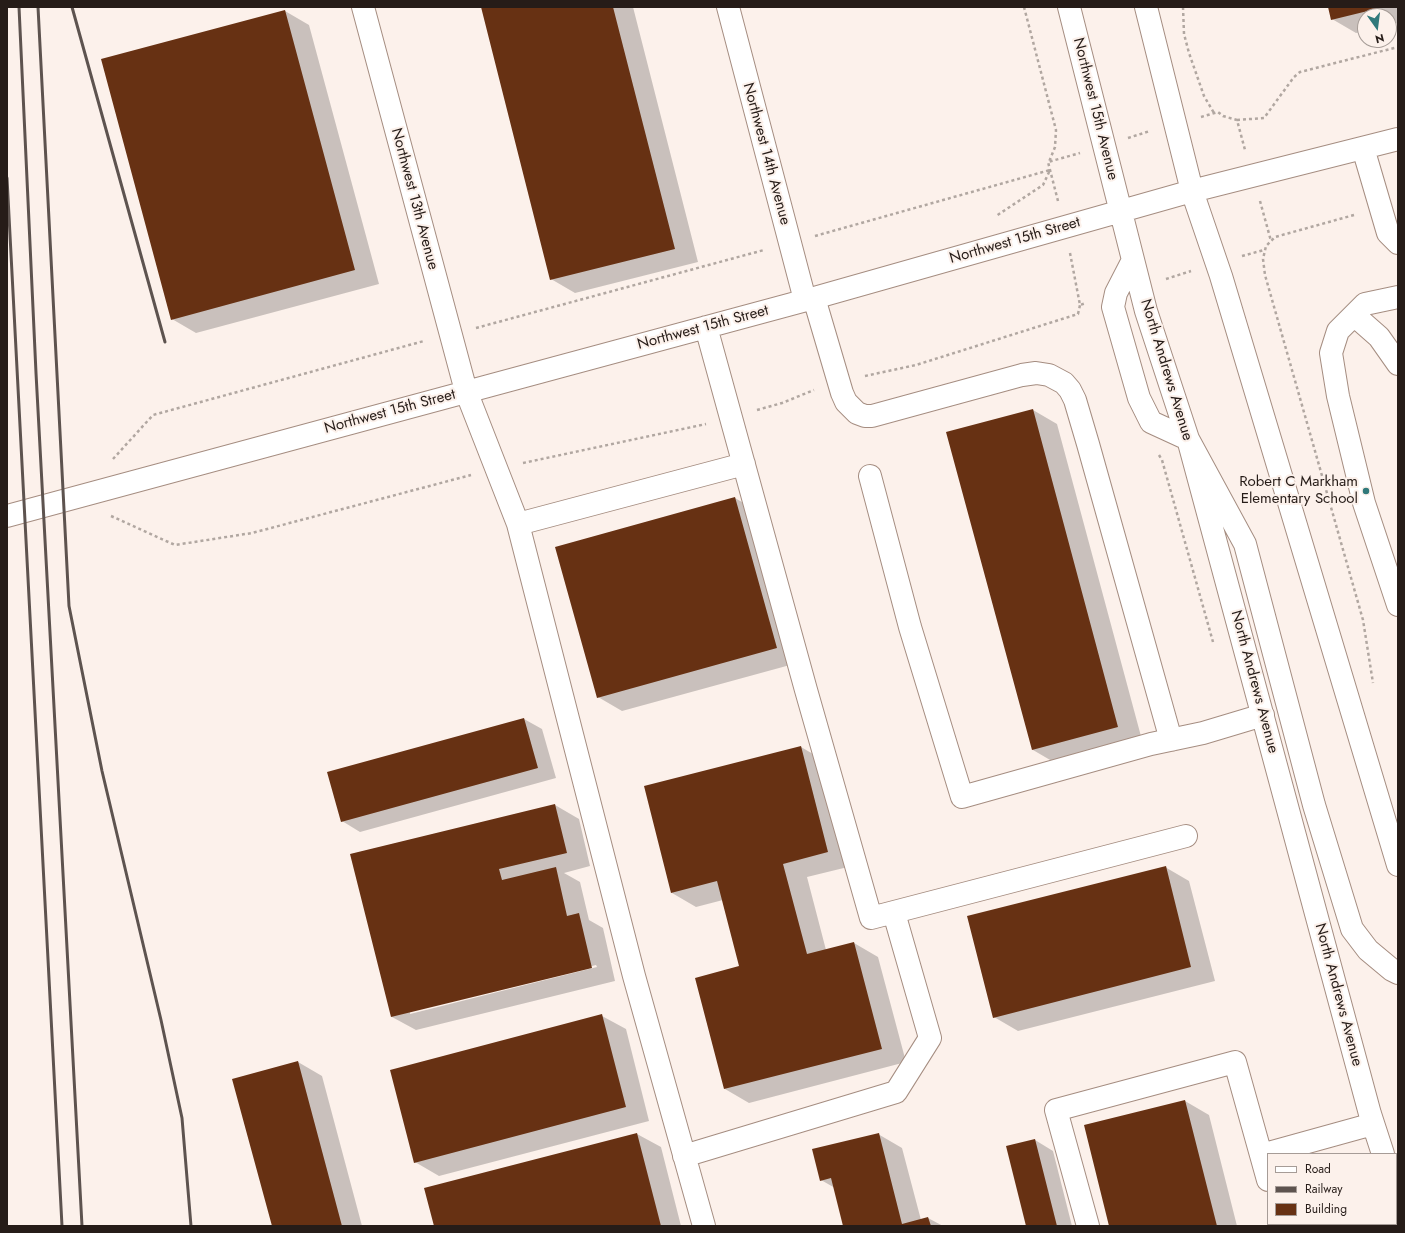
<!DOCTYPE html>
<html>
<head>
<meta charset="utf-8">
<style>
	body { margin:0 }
	#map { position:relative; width:1405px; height:1233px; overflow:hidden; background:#fcf1eb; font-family:Jost,sans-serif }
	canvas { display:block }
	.frame { position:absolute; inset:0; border:8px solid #261c18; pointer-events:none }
	.legend { position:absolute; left:1267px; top:1153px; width:130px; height:72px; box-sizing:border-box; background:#fcf1eb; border:1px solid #a69c97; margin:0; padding:5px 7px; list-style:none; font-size:12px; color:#261c18 }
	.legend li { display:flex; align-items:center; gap:8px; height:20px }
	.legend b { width:20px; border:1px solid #a69c97 }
	.north { position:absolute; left:1357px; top:8px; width:40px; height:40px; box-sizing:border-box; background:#fcf1eb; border:1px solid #a69c97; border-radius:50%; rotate:166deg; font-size:11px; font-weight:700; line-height:16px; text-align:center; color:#261c18 }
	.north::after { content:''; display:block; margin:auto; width:14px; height:18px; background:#30797b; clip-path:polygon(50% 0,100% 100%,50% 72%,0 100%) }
</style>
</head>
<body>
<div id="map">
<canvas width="1405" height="1233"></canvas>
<div class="frame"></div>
<ul class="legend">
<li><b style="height:5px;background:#fff"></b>Road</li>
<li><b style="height:5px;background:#5d534f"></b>Railway</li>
<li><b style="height:11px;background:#673113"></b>Building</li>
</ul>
<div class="north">N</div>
</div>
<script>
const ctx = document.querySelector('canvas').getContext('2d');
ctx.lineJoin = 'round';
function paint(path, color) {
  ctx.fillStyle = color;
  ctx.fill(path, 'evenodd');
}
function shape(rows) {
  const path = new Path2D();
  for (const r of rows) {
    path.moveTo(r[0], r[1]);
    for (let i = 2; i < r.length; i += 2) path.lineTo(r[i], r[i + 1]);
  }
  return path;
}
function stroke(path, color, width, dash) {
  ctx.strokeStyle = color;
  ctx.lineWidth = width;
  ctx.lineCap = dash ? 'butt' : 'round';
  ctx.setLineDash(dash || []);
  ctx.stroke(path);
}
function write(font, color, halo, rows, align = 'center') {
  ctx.font = font + ' Jost,sans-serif';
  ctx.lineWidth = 4;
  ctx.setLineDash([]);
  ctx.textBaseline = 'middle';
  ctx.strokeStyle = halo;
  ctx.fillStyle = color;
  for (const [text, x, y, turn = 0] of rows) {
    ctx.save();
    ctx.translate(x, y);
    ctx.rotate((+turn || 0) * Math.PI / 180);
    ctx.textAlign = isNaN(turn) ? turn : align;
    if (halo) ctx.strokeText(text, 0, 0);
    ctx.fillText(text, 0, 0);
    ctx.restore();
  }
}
paint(shape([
	[482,7,633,7,698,262,575,293,551,279],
	[1329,7,1398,7,1398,23,1389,25,1389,16,1365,16,1365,31,1356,33,1332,19],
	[285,11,309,25,379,284,196,333,172,319],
	[1033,410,1057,424,1142,740,1057,764,1033,750],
	[735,498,759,512,801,662,622,711,598,697],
	[524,719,542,729,556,778,360,832,342,821],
	[801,747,825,761,852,866,807,877,826,950,854,943,878,957,906,1062,749,1103,725,1089,741,967,723,900,696,907,672,893],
	[555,805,579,819,590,866,564,873,580,882,589,920,603,928,615,981,416,1030,392,1017,352,854],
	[596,965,597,967,410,1014,410,1011],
	[1165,867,1189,881,1215,981,1018,1031,994,1017],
	[602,1016,626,1029,649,1121,439,1176,415,1162],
	[298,1062,322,1076,362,1226,273,1226],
	[1185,1101,1209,1115,1237,1226,1110,1226],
	[637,1134,661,1147,681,1226,435,1226],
	[878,1134,902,1148,921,1220,928,1218,943,1226,844,1226,835,1188,821,1180],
	[1035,1140,1053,1151,1072,1226,1027,1226]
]), '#0003');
paint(shape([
	[481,7,613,7,675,249,550,280],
	[1328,7,1380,7,1380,8,1331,20],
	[285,10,355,270,171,320,101,59],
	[1033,409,1118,727,1032,750,946,432],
	[735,497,777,648,597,698,555,547],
	[524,718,538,768,341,822,327,772],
	[801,746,828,852,783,864,807,954,854,942,882,1049,724,1089,695,978,739,966,717,881,671,893,644,786],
	[555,804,567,853,499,869,502,880,556,867,567,916,579,913,592,968,391,1017,350,854],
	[1166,866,1191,967,993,1018,967,916],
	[602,1014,626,1107,414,1163,390,1070],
	[298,1061,342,1226,272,1226,232,1079],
	[1185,1100,1217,1226,1109,1226,1084,1125],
	[637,1133,661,1226,434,1226,424,1188],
	[879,1133,902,1224,928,1217,931,1226,843,1226,831,1178,820,1181,812,1149],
	[1035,1139,1057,1226,1026,1226,1006,1146]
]), '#673113');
const minor = shape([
	[363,7,466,391,518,524,634,976,704,1226],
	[728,7,805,300],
	[1069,7,1146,311,1188,439,1370,1114,1383,1154],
	[1146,7,1192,191,1221,276,1398,865],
	[1363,148,1388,233,1398,243],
	[1133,260,1116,293,1113,307,1139,398,1151,422,1188,439,1245,544,1314,805,1352,929,1368,950,1392,970,1398,973],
	[1398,297,1365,304,1338,331,1331,353,1338,396,1364,503,1398,605],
	[814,298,842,393,846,402,857,413,865,416,872,416,1022,375,1036,373,1049,375,1064,383,1070,390,1075,400,1088,444,1171,740],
	[1354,315,1379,337,1398,364],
	[706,327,806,690,871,918,1186,836],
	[870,476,910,627,962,797,1151,744,1203,733,1263,715],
	[7,516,814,298,1192,191,1398,139],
	[518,524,744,464],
	[1261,1155,1373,1124],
	[684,1156,896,1092,930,1038,894,913],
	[1396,1195,1398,1201],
	[1281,1224,1281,1226],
	[1088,1226,1056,1110,1235,1062,1268,1180]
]);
stroke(minor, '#a58d81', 24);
stroke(shape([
	[1024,7,1056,130,1055,147,1049,162],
	[1183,7,1184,34,1189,53,1204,96,1214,113],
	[1201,117,1218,112,1223,116,1237,120,1245,150],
	[1237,120,1264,118,1294,77,1300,72,1398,47],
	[1128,138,1150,131],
	[1058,201,1048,162,1080,153],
	[1260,201,1271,241],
	[1354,215,1275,237,1266,246,1263,259,1265,275,1363,620,1373,683],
	[815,236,1050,170,1043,185,996,216],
	[1070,253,1080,305,1086,303],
	[1242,256,1264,250],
	[1166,279,1191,271],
	[476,328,764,250],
	[865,376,916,365,1078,314,1080,305],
	[757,410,782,403,814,390],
	[1159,455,1162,460,1213,642],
	[113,459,153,415,424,341],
	[523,463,706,424],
	[111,516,175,545,252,533,471,475],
	[1374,1224,1374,1226]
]), '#b1a7a1', 2.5, [3, 3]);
stroke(minor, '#fff', 22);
stroke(shape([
	[19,7,36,373,82,1226],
	[38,7,69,606,102,771,161,1020,182,1118,191,1226],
	[72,7,165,342],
	[7,178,62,1226]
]), '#5d534f', 3);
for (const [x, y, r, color] of [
	[1366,491,4,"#30797b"]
]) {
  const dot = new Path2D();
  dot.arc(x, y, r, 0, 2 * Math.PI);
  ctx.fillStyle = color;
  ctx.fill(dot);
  stroke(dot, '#fcf1eb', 1.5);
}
write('15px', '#261c18', '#fcf1eb', [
	["Northwest 15th Avenue",1095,109,76],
	["Northwest 14th Avenue",766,154,75],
	["Northwest 13th Avenue",414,199,75],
	["Northwest 15th Street",1015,241,-16],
	["Northwest 15th Street",703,328,-15],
	["North Andrews Avenue",1166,370,73],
	["Northwest 15th Street",390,412,-15],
	["North Andrews Avenue",1254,682,75],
	["North Andrews Avenue",1338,995,75]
]);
write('15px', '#261c18', '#fcf1eb', [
	["Robert C Markham",1358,482],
	["Elementary School",1358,499]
], 'right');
</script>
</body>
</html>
